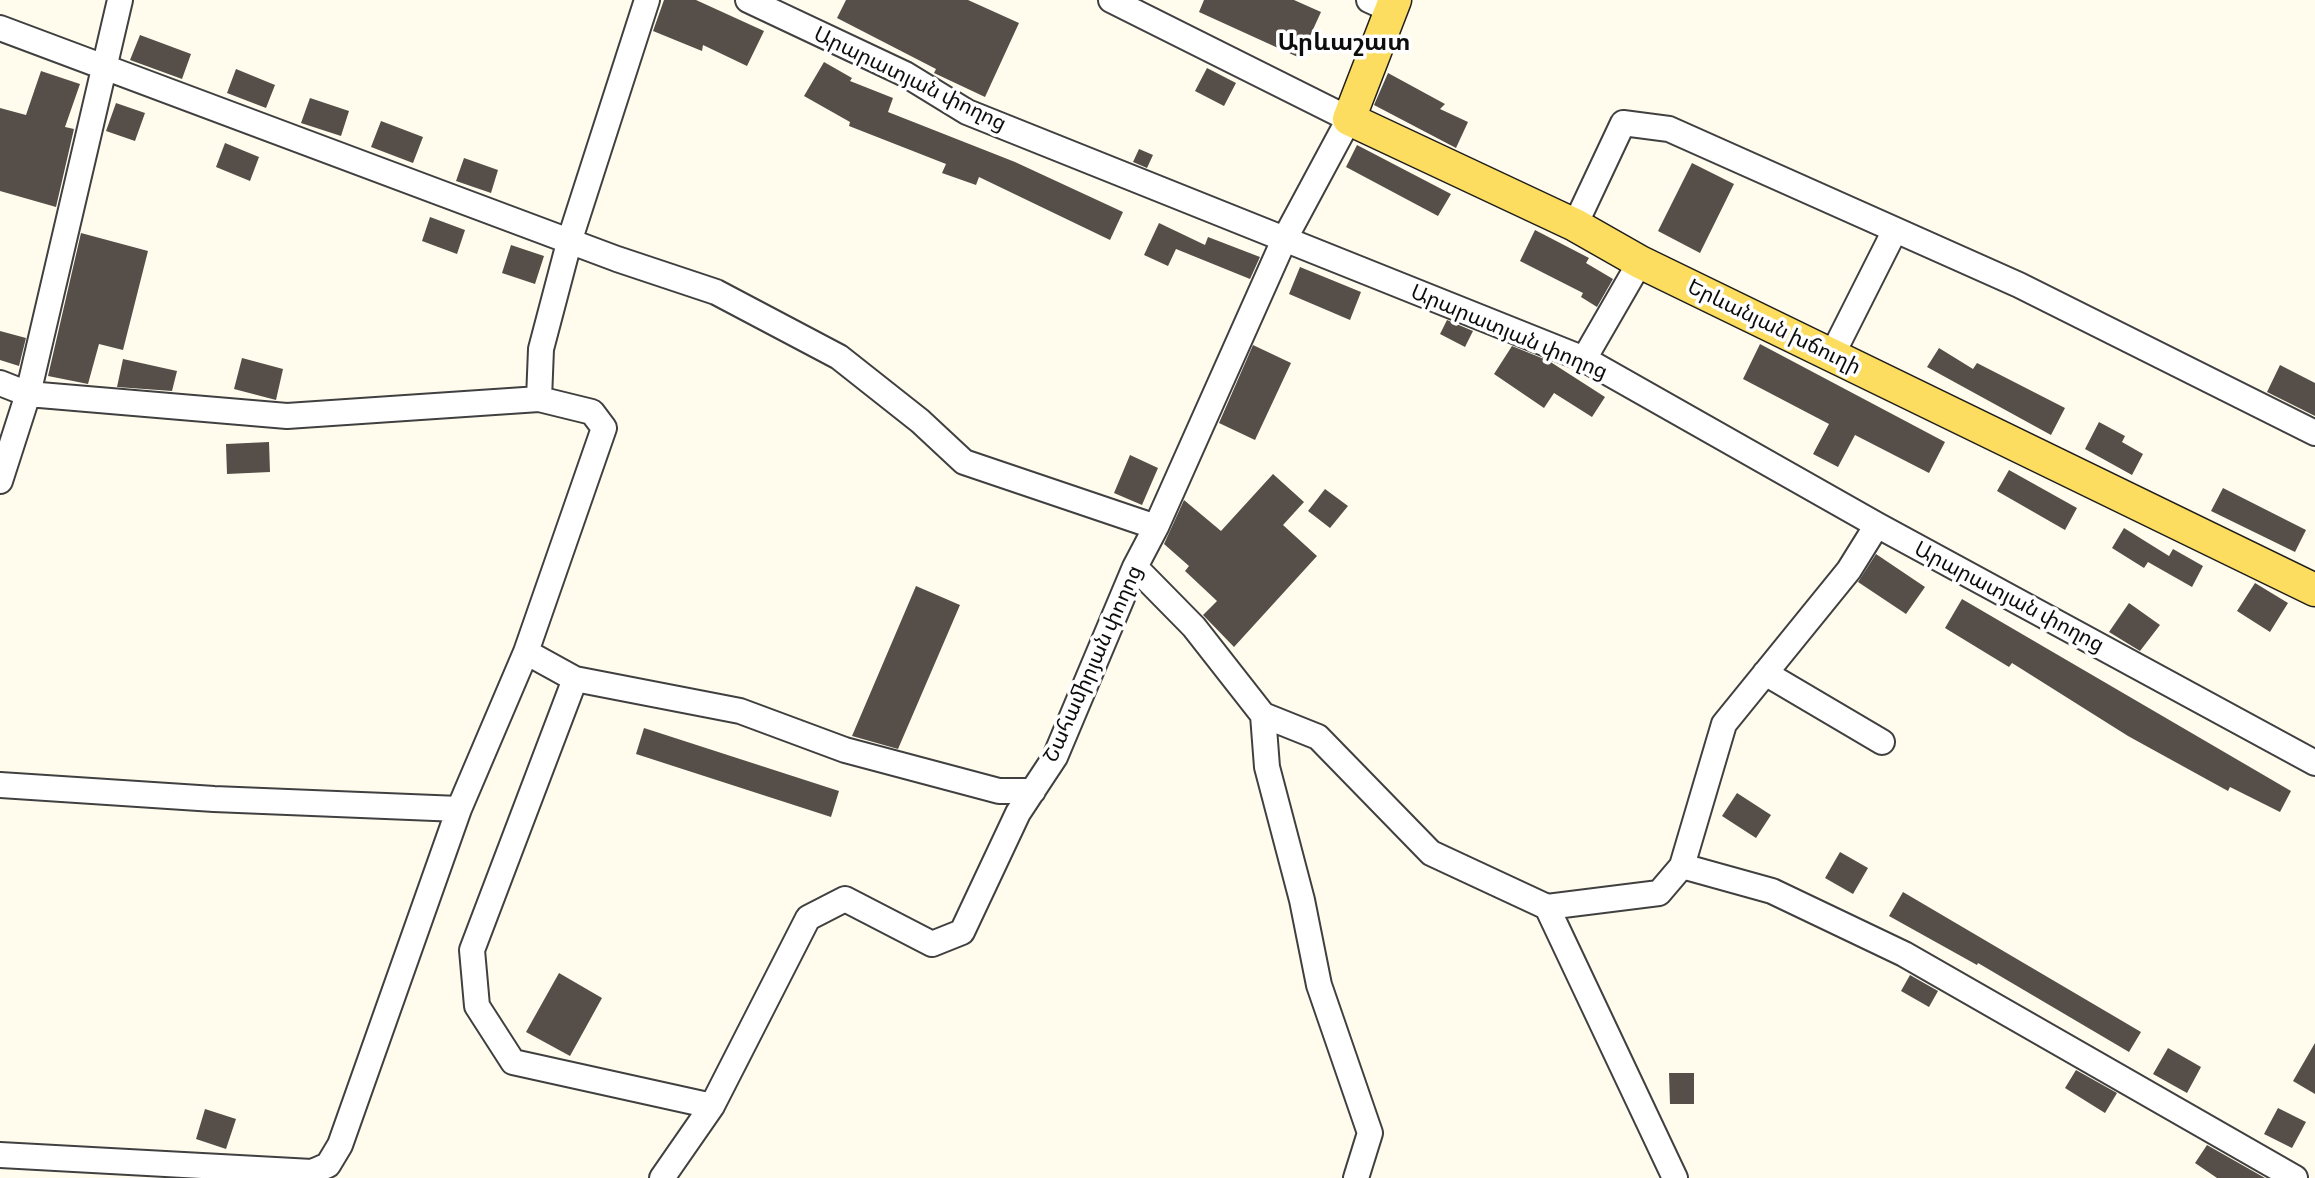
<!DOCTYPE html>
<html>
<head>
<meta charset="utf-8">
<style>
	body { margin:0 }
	canvas { display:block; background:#fffced }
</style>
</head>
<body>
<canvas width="2315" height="1178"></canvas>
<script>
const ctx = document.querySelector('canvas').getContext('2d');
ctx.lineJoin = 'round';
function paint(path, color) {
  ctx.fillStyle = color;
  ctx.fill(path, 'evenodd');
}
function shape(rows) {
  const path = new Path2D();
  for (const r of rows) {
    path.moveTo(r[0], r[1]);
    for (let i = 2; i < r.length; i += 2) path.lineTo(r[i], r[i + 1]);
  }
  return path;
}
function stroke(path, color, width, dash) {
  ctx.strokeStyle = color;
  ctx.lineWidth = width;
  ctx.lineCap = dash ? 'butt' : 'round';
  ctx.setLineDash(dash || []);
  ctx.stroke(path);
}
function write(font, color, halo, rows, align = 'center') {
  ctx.font = font + ' "Crimson Pro","Noto Sans Armenian",serif';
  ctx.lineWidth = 7;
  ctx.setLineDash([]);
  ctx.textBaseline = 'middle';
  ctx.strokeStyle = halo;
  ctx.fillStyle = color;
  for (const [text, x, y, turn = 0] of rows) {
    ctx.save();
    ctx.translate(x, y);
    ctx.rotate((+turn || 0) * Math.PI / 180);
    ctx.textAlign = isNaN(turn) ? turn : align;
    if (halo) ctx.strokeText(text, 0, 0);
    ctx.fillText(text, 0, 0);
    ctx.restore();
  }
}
paint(shape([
	[664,0,696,0,764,31,747,66,703,45,702,51,653,31],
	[846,0,968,0,1019,23,985,97,934,73,936,69,837,18],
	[1204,0,1294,0,1321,12,1300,58,1199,12],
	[140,35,191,54,182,79,130,60],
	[824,62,852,78,850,81,893,98,888,112,1015,162,1123,212,1110,240,979,177,976,185,942,173,946,164,849,126,850,122,804,96],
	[1207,68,1236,83,1224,106,1195,91],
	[236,69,275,85,266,108,227,93],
	[41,71,80,84,65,127,74,129,56,207,0,191,0,108,26,115],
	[1388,73,1445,104,1440,109,1468,122,1456,148,1374,105],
	[310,98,349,111,341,136,301,123],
	[116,103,145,113,135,141,106,131],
	[381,121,423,137,413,163,371,147],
	[225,143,259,157,250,181,216,167],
	[1357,145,1451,194,1438,216,1346,167],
	[1139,149,1153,155,1147,168,1133,162],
	[464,158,498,170,491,193,456,181],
	[1692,163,1734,184,1700,253,1658,231],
	[430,217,465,230,457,254,422,241],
	[1159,223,1205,245,1208,237,1260,257,1250,279,1176,249,1168,266,1144,255],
	[1535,230,1589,258,1586,263,1613,279,1597,307,1581,297,1583,293,1520,261],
	[81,233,148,251,123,350,99,344,88,384,48,376],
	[511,245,544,256,535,284,502,273],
	[1300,267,1361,292,1350,320,1289,294],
	[1447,320,1473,331,1465,347,1440,334],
	[0,331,26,338,19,366,0,360],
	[1760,344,1945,442,1929,473,1855,435,1838,467,1813,454,1829,424,1743,379],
	[1253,345,1291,363,1255,440,1219,423],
	[1512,346,1549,361,1605,397,1592,417,1554,393,1544,408,1494,374],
	[1939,348,1973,369,1977,363,2065,408,2051,435,1927,367],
	[242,358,283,369,276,400,234,389],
	[123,359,177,371,172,391,117,387],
	[2280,365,2315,383,2315,416,2267,392],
	[2099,422,2125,436,2122,442,2143,454,2132,475,2085,449],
	[269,442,270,472,227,474,226,444],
	[1130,455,1158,468,1142,505,1114,493],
	[2009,470,2077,508,2065,530,1997,491],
	[1273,474,1304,502,1283,525,1317,556,1234,647,1203,615,1217,601,1185,571,1189,566,1164,544,1184,500,1221,531],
	[2223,488,2306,530,2295,552,2211,511],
	[1325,489,1348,506,1330,528,1308,511],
	[2124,528,2169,556,2173,549,2203,566,2192,587,2148,562,2144,568,2112,548],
	[1876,554,1925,587,1906,614,1858,582],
	[2255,583,2288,603,2270,632,2237,611],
	[916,586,960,605,898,749,852,736],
	[1962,599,2291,791,2280,812,2230,787,2228,791,2128,736,2012,663,2009,667,1945,628],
	[2129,603,2160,625,2140,651,2109,632],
	[644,728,839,791,831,817,636,754],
	[1737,793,1771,815,1756,838,1722,816],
	[1840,852,1868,868,1853,894,1825,878],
	[1903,892,2141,1032,2129,1052,1978,963,1977,965,1889,916],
	[559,973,602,998,570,1056,526,1032],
	[1910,975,1938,991,1929,1007,1901,991],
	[2315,1043,2315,1094,2293,1081],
	[2168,1048,2201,1067,2187,1093,2153,1074],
	[2076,1070,2117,1093,2105,1113,2065,1088],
	[1669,1073,1694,1073,1694,1104,1670,1104],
	[2278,1108,2306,1122,2292,1148,2264,1134],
	[205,1109,236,1119,226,1149,196,1139],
	[2207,1145,2265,1178,2217,1178,2195,1163]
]), '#564f49');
const minor = shape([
	[748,0,905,74,967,112,1584,359,1877,525,2315,763],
	[1369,0,1391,10],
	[0,28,617,259,716,292,839,357,920,421,964,462,1156,527],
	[1575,225,1623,123,1669,129,2019,285,2315,433],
	[1832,355,1894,232],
	[1584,359,1640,262],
	[0,383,28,394,287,416,539,399,592,412,604,428,526,652,575,679,472,950,477,1006,513,1062,712,1106],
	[539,399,541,349,570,239,647,0],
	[0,481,28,394,120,0],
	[1135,567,1194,627,1263,715,1318,737,1431,853,1547,907,1659,893,1682,866,1724,724,1849,570,1877,525],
	[1765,673,1882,742],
	[575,679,740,711,845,750,999,791,1033,791],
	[1263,715,1267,767,1302,900,1319,985,1370,1133,1356,1178],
	[0,785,214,799,459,809],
	[1682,866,1772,891,1904,954,2295,1178],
	[1547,907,1675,1178],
	[0,1155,312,1172,328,1165,340,1145,459,809,526,652],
	[662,1178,712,1106,808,918,845,899,932,944,962,932,1018,813,1055,757,1135,567,1156,527,1284,240,1349,119,1111,0]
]);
const major = shape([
	[1395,0,1349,119,1575,225,1640,262,2315,590]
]);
stroke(minor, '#404040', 28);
stroke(major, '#1e1e1e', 35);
stroke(minor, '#fff', 24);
stroke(major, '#fddd5f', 32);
write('21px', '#0d0d0d', '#fff', [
	["Արարատյան փողոց",910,79,26],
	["Երևանյան խճուղի",1774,327,26],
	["Արարատյան փողոց",1509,332,23],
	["Արարատյան փողոց",2009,597,28],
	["Շահամիրյան փողոց",1093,664,-66]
]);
write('bold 24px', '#0d0d0d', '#fff', [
	["Արևաշատ",1344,43]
]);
</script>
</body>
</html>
